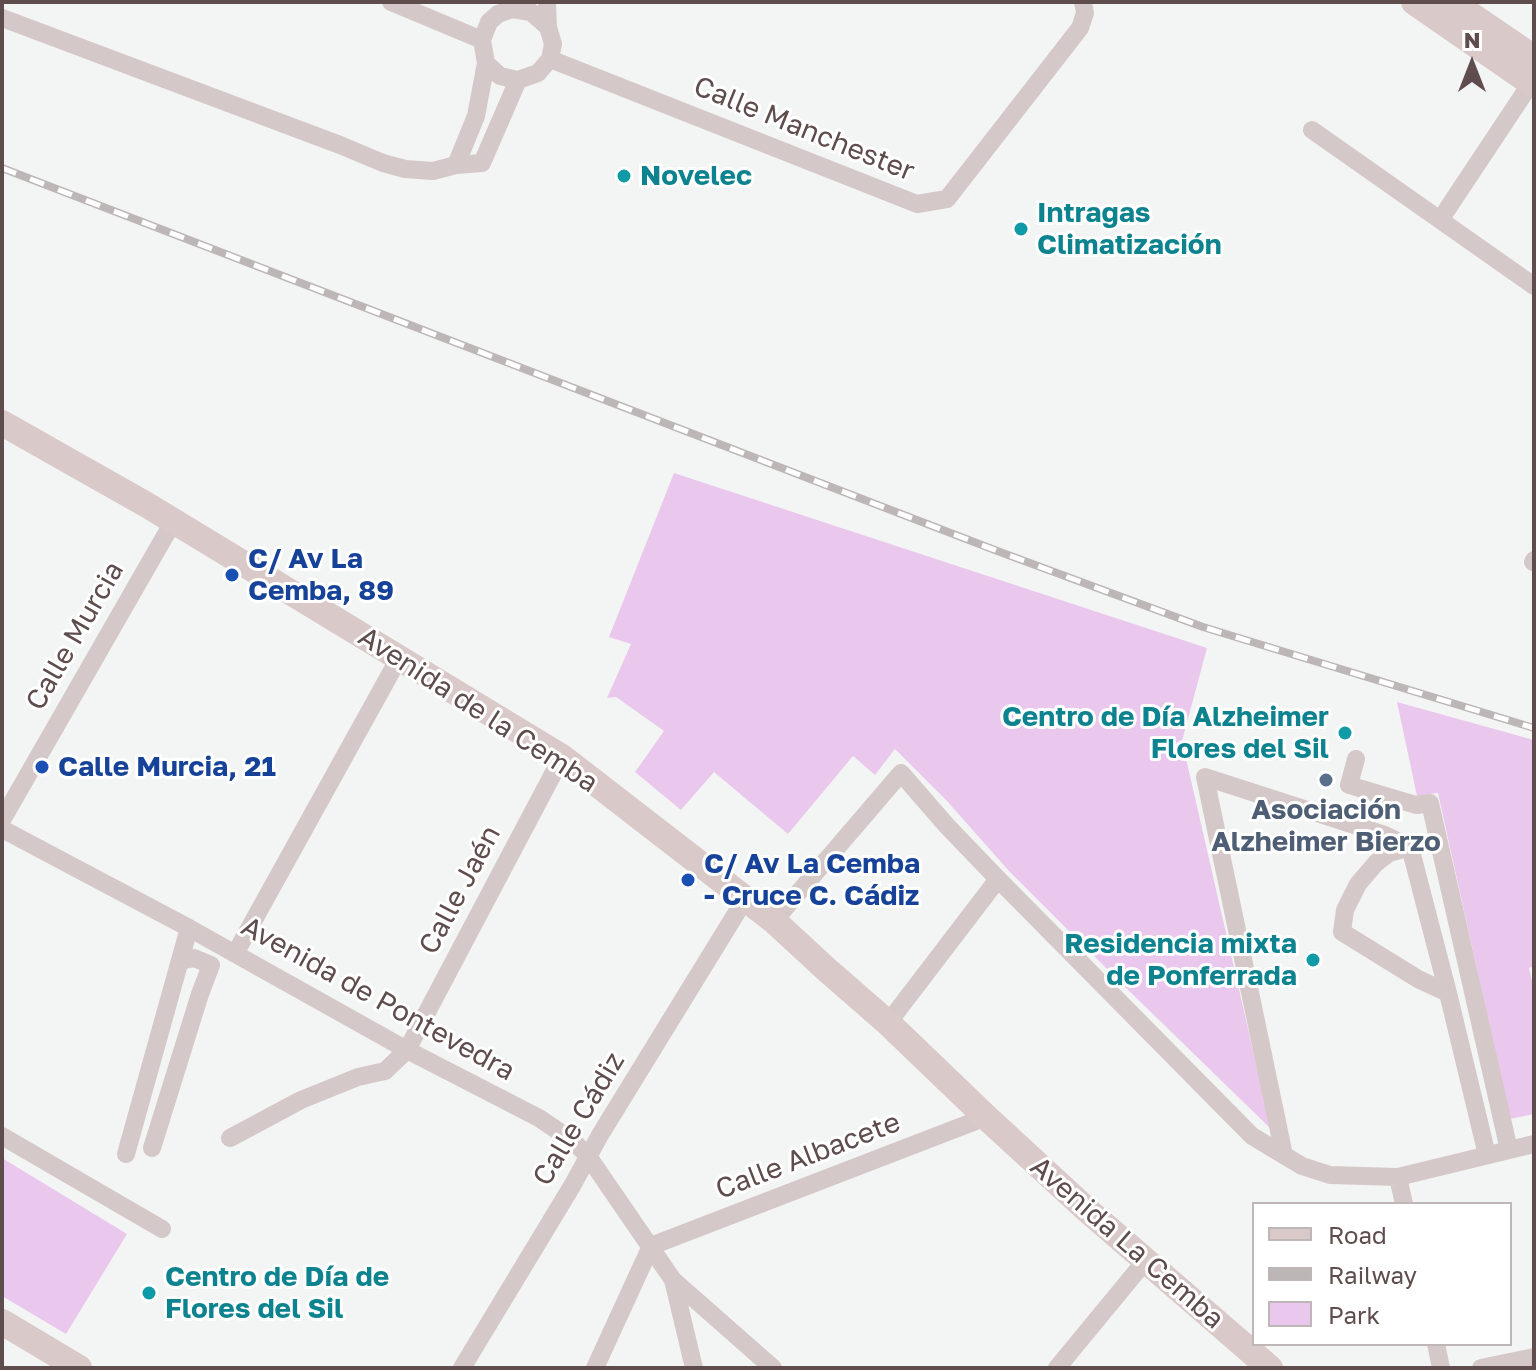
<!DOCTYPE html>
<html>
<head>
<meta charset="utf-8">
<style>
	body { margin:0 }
	#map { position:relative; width:1536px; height:1370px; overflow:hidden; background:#f3f5f4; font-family:"Golos Text",sans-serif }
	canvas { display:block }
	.frame { position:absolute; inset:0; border:4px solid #5f4c4c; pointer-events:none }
	.legend { position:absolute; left:1252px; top:1202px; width:260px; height:144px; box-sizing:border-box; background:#fff; border:2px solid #bfb7b7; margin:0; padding:10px 14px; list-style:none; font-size:24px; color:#5f4c4c }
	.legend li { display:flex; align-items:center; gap:16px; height:40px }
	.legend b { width:40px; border:2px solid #bfb7b7 }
	.north { position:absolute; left:1432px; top:24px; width:80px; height:80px; -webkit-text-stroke:6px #fff; paint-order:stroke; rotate:0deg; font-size:22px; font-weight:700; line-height:32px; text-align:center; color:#5f4c4c }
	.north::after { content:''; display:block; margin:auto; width:28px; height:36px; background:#5f4c4c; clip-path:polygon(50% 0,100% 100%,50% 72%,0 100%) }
</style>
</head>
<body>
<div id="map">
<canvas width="1536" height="1370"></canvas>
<div class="frame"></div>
<ul class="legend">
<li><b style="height:10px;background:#d9c9c8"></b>Road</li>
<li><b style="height:10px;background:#bcb7b6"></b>Railway</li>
<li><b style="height:22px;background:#eac7ed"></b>Park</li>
</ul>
<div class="north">N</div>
</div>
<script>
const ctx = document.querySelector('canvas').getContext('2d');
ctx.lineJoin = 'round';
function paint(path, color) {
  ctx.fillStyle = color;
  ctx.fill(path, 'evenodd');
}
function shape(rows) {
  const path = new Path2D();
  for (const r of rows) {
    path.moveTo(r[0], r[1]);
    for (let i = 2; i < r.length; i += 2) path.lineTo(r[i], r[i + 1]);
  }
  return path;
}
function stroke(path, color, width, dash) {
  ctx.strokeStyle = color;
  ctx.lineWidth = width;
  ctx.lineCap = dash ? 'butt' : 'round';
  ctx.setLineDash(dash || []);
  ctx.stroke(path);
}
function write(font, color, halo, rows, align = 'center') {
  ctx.font = font + ' "Golos Text",sans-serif';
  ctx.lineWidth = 6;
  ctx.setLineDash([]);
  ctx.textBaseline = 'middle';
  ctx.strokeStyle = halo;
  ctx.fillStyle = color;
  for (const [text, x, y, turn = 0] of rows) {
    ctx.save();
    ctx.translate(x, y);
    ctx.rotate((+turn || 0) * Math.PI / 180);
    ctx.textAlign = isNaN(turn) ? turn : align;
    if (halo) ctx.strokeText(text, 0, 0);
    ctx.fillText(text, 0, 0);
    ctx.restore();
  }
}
paint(shape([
	[674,473,1207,648,1182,741,1271,1129,1119,981,1009,871,946,800,895,749,875,775,853,756,788,834,714,772,681,810,635,772,664,731,616,697,607,698,631,644,609,637],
	[1397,702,1534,740,1534,966,1529,968,1534,990,1534,1114,1510,1119,1438,793,1417,796],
	[2,1158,127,1234,66,1334,2,1296]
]), '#eac7ed');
stroke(shape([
	[391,2,482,40],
	[547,2,548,27,553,44,550,59,538,73,518,80,500,76,486,63,482,40,489,22,498,14,512,9,531,12,548,27],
	[2,18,340,145,383,163,405,169,433,171,456,165,482,163,518,80],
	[550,59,917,204,947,199,1080,28,1085,13,1083,2],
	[1312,130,1534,286],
	[456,165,476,116,486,63],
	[1440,220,1531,83],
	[1533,562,1534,560],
	[1356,759,1349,785,1416,805,1430,803,1509,1150],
	[2,820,173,522],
	[2,829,189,928,407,1050,539,1118,573,1141,588,1156,673,1280,773,1368],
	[1410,847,1389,853,1376,863,1358,884,1345,910,1342,932,1418,979,1448,993],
	[774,921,901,773,947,826,998,879,1252,1136,1302,1166,1330,1175,1398,1177,1534,1144],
	[235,954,399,658],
	[888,1023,998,879],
	[2,1136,162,1229],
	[230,1138,301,1100,358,1077,385,1071,407,1050,562,757],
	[152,1148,200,994,211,965,194,958,180,961],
	[126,1154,189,928],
	[1284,1155,1205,777,1385,835,1410,847,1448,993,1487,1155],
	[1398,1177,1404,1204],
	[651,1246,986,1117],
	[673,1280,694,1368],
	[1436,1344,1441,1368],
	[462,1368,572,1186,600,1135,745,899],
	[595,1368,651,1246],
	[1057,1368,1146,1260],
	[1481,1368,1534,1357]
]), '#d5c8c8', 18);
stroke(shape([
	[1414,2,1534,85],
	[1452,2,1534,58],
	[2,423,147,505,562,757,774,921,826,969,888,1023,986,1117,1086,1209,1270,1368],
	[2,1322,79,1368]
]), '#d9c9c8', 26);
const rail = shape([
	[2,168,1000,552,1203,627,1534,728]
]);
stroke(rail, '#bcb7b6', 8);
stroke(rail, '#fff', 5, [15]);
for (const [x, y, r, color] of [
	[624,176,8,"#0f9aa8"],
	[1021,229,8,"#0f9aa8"],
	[232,575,8,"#1a4fb4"],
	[1345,733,8,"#0f9aa8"],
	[42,767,8,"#1a4fb4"],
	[1326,780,8,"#5c6f8a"],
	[688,880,8,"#1a4fb4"],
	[1313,960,8,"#0f9aa8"],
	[149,1293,8,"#0f9aa8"]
]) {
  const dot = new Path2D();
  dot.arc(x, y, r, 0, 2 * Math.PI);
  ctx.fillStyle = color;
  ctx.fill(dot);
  stroke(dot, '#fff', 3);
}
write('28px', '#5f4c4c', '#fff', [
	["Calle Manchester",804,129,22],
	["Calle Murcia",75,636,-60],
	["Avenida de la Cemba",478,710,33],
	["Calle Jaén",460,890,-62],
	["Avenida de Pontevedra",378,999,29],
	["Calle Cádiz",579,1119,-59],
	["Calle Albacete",808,1156,-21],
	["Avenida La Cemba",1127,1243,41]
]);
write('bold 28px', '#0d838f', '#fff', [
	["Novelec",640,176],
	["Intragas",1037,213],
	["Climatización",1037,245],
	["Centro de Día Alzheimer",1329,717,"right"],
	["Flores del Sil",1329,749,"right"],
	["Residencia mixta",1297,944,"right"],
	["de Ponferrada",1297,976,"right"],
	["Centro de Día de",165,1277],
	["Flores del Sil",165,1309]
], 'left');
write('bold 28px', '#164399', '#fff', [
	["C/ Av La",248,559],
	["Cemba, 89",248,591],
	["Calle Murcia, 21",58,767],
	["C/ Av La Cemba",704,864],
	["- Cruce C. Cádiz",704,896]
], 'left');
write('bold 28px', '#4e5e75', '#fff', [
	["Asociación",1326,810],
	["Alzheimer Bierzo",1326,842]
]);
</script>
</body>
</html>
